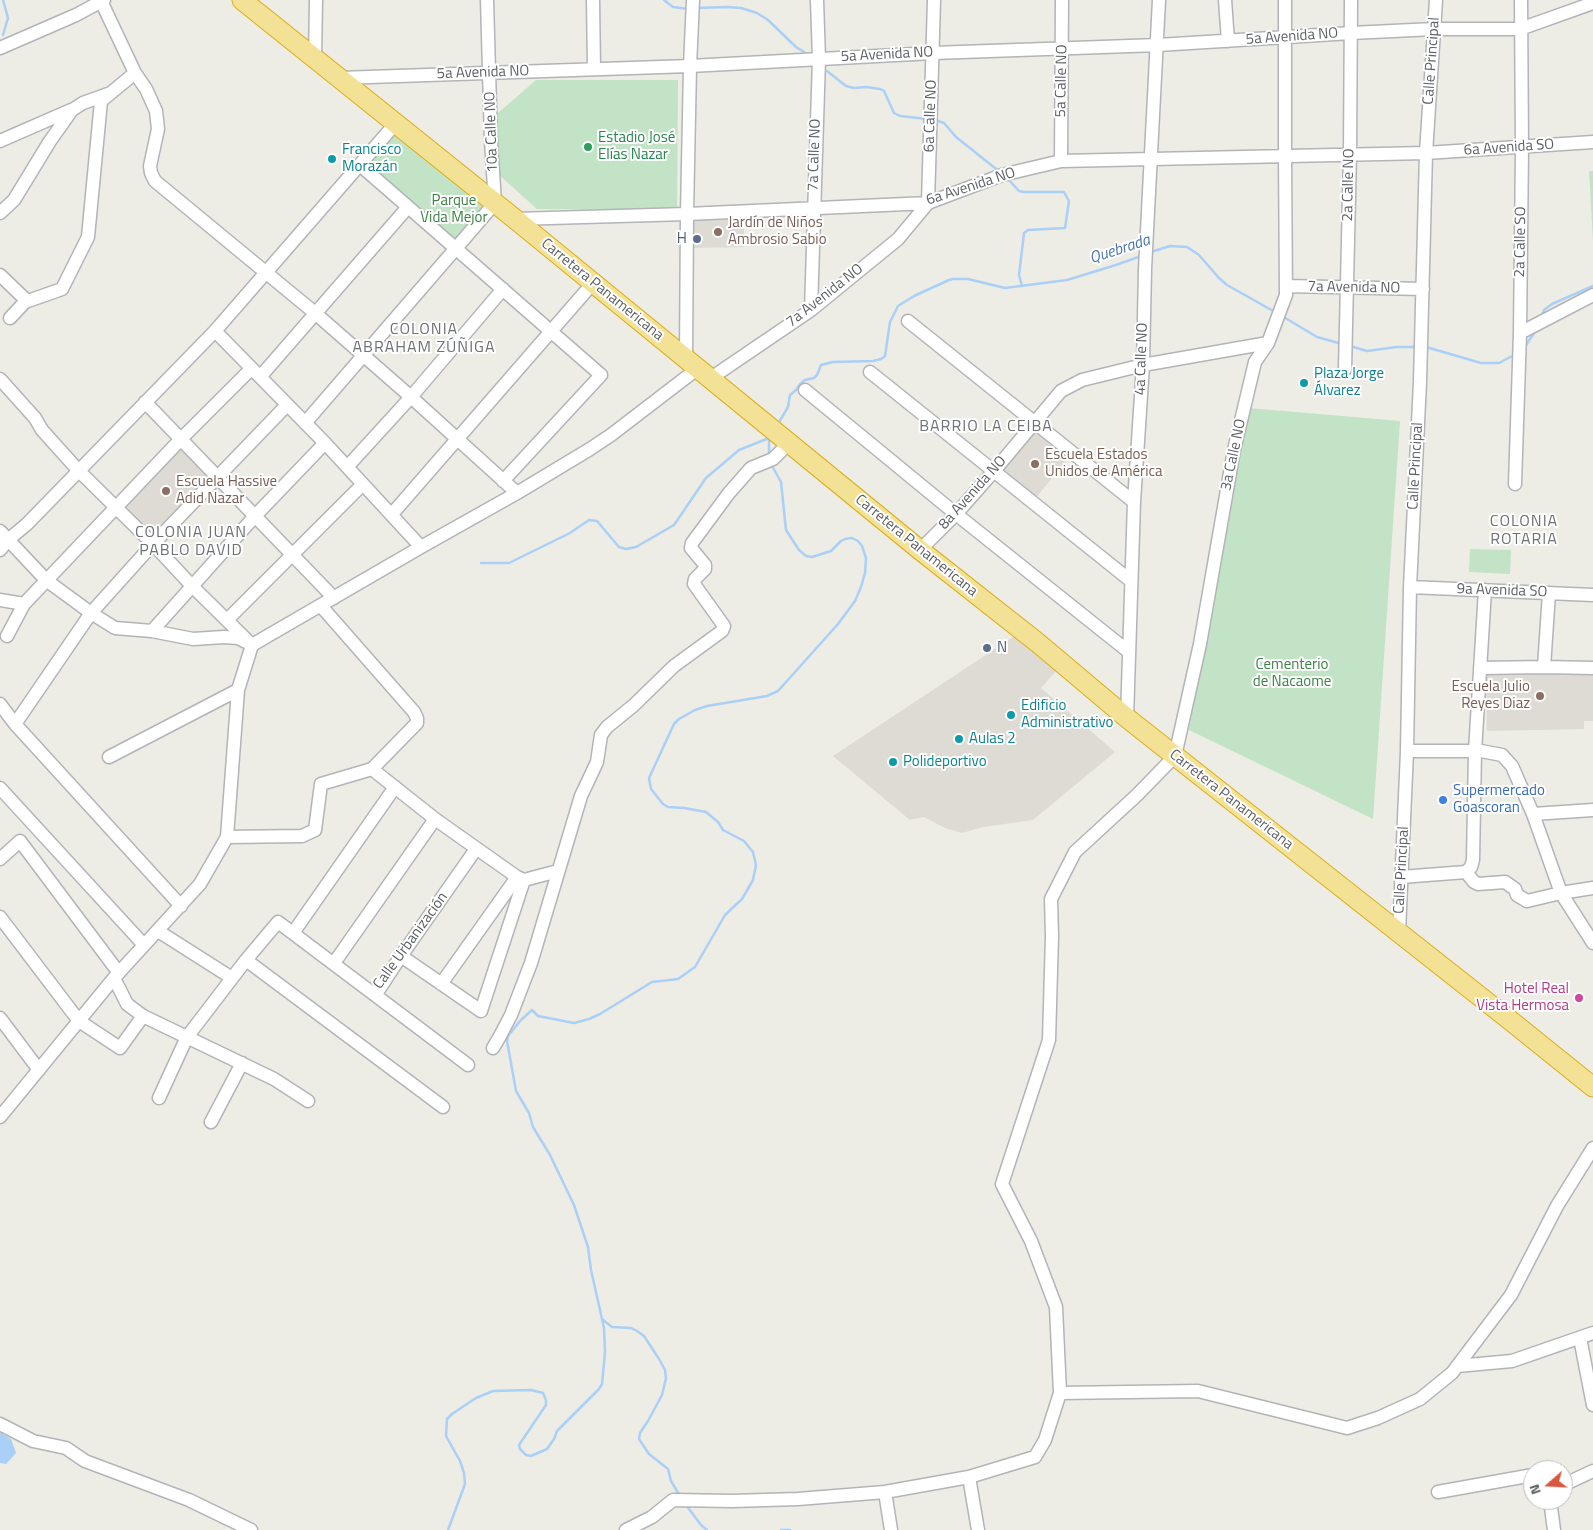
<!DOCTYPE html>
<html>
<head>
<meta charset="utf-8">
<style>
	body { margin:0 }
	#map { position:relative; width:1593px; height:1530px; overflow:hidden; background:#edece5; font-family:"Titillium Web",sans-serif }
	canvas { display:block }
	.north { position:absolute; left:1523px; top:1460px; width:50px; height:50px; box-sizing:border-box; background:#fff; border:1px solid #bebfc1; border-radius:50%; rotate:251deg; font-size:14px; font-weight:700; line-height:20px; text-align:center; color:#5c5f64 }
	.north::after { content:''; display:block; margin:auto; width:18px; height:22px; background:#d9573f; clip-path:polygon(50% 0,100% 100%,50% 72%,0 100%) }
</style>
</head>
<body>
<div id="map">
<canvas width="1593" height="1530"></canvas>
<div class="north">N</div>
</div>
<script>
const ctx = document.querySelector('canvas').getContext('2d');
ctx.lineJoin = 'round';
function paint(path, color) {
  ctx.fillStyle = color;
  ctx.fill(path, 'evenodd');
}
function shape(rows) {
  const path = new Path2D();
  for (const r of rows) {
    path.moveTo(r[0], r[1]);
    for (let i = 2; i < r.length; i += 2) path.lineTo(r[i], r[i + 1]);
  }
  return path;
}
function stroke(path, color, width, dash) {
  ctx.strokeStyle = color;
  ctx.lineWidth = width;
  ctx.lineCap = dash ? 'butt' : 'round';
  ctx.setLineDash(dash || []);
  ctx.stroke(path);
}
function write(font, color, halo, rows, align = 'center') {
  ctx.font = font + ' "Titillium Web",sans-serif';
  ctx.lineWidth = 4;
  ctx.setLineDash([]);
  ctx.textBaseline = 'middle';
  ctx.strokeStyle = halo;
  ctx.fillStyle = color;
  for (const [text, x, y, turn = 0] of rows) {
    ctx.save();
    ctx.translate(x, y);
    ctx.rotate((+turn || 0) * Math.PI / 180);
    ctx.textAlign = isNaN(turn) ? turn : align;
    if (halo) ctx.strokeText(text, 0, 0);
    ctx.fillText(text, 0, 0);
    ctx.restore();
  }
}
paint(shape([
	[744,216,744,247,692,248,691,217],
	[1035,430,1069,457,1035,499,1001,472],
	[180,445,210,476,153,538,121,507],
	[1016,635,1057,670,1041,688,1115,752,1033,820,983,827,962,833,945,828,924,817,910,820,833,756],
	[1486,671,1593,671,1593,721,1584,721,1584,729,1487,731]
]), '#dddbd3');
paint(shape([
	[536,80,678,80,677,210,537,209,498,174,498,113],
	[396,132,486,208,456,241,368,163],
	[1589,171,1593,171,1593,241],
	[1249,408,1400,421,1373,819,1189,730],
	[1470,549,1511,550,1510,574,1469,572]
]), '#c3e3c6');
paint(shape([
	[0,1432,11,1439,16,1453,6,1464,0,1463]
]), '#abd0f7');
stroke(shape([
	[3,0,8,18,3,35],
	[664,0,673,7,688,9],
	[696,8,727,7,741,8,757,13,768,20,796,47,804,52],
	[827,71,846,86,854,88,866,87,880,89,884,91,894,113,900,116,927,119],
	[935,120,944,123,956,137,1000,172],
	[1008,179,1019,191,1024,192,1064,192,1069,201,1065,228,1028,230,1024,233,1019,275,1022,286],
	[1151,252,1170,246,1187,247,1199,255,1219,278,1227,285,1275,312],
	[1542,315,1544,310,1552,304,1593,286],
	[1282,316,1317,337,1342,344],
	[1350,346,1367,351,1397,347,1418,347],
	[1426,347,1481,363,1499,363,1516,354],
	[1524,348,1536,330],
	[778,424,788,407,790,395,796,390,800,384,805,380,814,378,817,375,821,365,833,362,873,361,881,359,885,356,890,322,898,306,914,296,949,280,953,279,968,279,1005,288,1067,280,1116,265,1141,256],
	[769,438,769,456],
	[481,563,509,563,570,533,589,520,597,521,619,547,626,549,636,547,674,525,706,478,739,450,769,438],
	[602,1319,612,1327,631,1328,637,1331,644,1336,659,1359,665,1370,666,1378,662,1395,648,1421,640,1433,639,1439,649,1454,668,1469,671,1481,680,1496],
	[686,1505,701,1525,707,1530],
	[448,1530,465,1484,464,1473,460,1461,446,1436,447,1419,452,1414,476,1398,493,1391,531,1390,543,1393,546,1400,546,1405,519,1445,520,1449,526,1455,531,1456,547,1449,554,1439,557,1431,599,1389,602,1384,605,1352,604,1328,591,1270,588,1247,574,1205,550,1155,533,1127,529,1113,516,1091,507,1041,508,1036,521,1020,532,1010,538,1016,574,1023,589,1019,600,1014,652,982,678,979,695,967,725,915,742,899,753,880,756,865,753,852,744,841,723,830,718,822,706,812,684,808,668,807,663,804,651,789,649,778,674,724,679,719,695,710,707,706,767,696,778,691,838,624,855,601,861,587,865,573,866,558,862,546,858,541,852,538,845,539,841,541,831,551,812,557,806,556,799,550,786,530,781,482,771,464],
	[781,1530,790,1530]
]), '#abd0f7', 2.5);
const minor = shape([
	[593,0,594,69],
	[1225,0,1228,41],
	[0,48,76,15,104,0],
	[315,58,316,0],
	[135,73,146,89,156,111,158,129,150,166,151,173,155,181,315,313,411,397,517,493],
	[340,78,690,66,933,53,1158,45,1351,33,1434,29,1520,29,1593,3],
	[0,141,71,110],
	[1061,161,1062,0],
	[360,165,601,375,503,481],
	[928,203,934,0],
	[0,213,14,200,50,141,72,110,83,103,108,94],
	[515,219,687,214,928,203,1002,175,1061,161,1426,153,1593,142],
	[0,275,27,301],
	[1286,286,1423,289],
	[811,310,819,59,817,0],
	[10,318,25,302,62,289,88,237,101,101,135,73,101,1],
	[908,321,1134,502],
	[215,331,325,443,421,547],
	[1520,333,1593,295],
	[686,358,687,214,690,66,693,0],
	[1345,369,1350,154,1351,0],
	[870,372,1131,581],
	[260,377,408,207],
	[711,378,811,310,898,239,928,203],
	[0,379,35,418,42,430,78,470,153,544,192,586,252,645],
	[805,390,956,514,1129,652],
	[145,402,334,598],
	[305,423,495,203,491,141,487,0],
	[348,466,411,397,503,289],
	[1515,484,1520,333,1522,147,1521,0],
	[392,514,593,283],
	[0,531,46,580,91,613,115,628,152,631,193,639,224,637,238,638,248,643],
	[0,550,9,539,27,524,215,331,396,123],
	[920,550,956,514,994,471,1061,391,1082,380,1143,365,1268,343],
	[1410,587,1593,595],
	[0,600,24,604,181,439,251,369],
	[227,620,363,484],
	[152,631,255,516,325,443],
	[7,636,24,604],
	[1544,667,1593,668],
	[1480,668,1544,667,1549,593],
	[0,704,15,724,181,906],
	[1127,718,1134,502,1143,365,1145,269,1159,0],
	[15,724,91,613,153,544,287,405],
	[1407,751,1481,751,1502,755,1512,766,1533,814,1561,893,1593,943],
	[109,757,238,690],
	[372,769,435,819,517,877,524,880,558,871],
	[0,788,144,945],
	[1533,814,1593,810],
	[227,837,302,836,315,830,321,784,372,769,417,723,417,718,414,712,321,606],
	[0,859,20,841,119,973],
	[1466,872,1471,867,1473,860,1475,751,1485,590],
	[1401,877,1466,872,1474,882,1478,884,1505,882,1515,889,1517,895,1527,901,1561,893,1593,888],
	[0,917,79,1021,120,1048,143,1016],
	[158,931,232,978],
	[1399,932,1407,751,1410,587,1420,382,1426,153,1436,0],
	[293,933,395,787],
	[401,956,481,1011,524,880],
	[246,960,443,1107],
	[334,963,435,819],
	[114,978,127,1004,143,1016,274,1079,308,1101],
	[441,984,517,877],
	[376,994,401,956,476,849],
	[0,1018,39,1070],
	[493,1048,500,1036,511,1015,531,963,581,796,597,762,601,735,607,727,634,705,674,666,722,631,724,626,694,584,695,579,705,569,705,565,691,548,692,543,729,493,751,468,773,459,789,443],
	[159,1098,187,1037,246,960,278,922,468,1065],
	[0,1117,114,978,200,884,227,837,238,690,252,645,421,547,517,493,590,449,611,435,697,369],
	[211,1122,242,1063],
	[1580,1338,1593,1405],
	[1457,1366,1512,1361,1593,1333],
	[1060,1393,1056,1307,1031,1241,1002,1184,1049,1040,1052,936,1051,899,1075,852,1137,795,1175,756,1200,644,1234,450,1255,362,1268,343,1286,295,1285,156,1285,0],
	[0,1424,33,1441,66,1448,85,1461,189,1500,251,1530],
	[1563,1485,1593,1471],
	[885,1492,891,1530],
	[1438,1492,1533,1475],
	[1550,1500,1554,1530],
	[626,1530,652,1517,673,1500,732,1501,798,1499,885,1492,969,1477],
	[978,1530,969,1477,1035,1457,1045,1440,1060,1393,1198,1391,1347,1428,1378,1418,1420,1399,1452,1373,1511,1295,1557,1206,1593,1148]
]);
const highway = shape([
	[242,0,515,219,920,550,1038,643,1127,718,1511,1021,1593,1087]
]);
stroke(minor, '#b2b4b8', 15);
stroke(highway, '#ddad15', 21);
stroke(minor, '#fff', 12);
stroke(highway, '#f3e296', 19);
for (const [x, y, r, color] of [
	[588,147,5,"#2e9e5b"],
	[332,159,5,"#0f9aa8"],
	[718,232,5,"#8d6e63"],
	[697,239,5,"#5c6f8a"],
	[1304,383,5,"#0f9aa8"],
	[1035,464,5,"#8d6e63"],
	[166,491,5,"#8d6e63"],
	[987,648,5,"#5c6f8a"],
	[1540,696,5,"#8d6e63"],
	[1011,715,5,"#0f9aa8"],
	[959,739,5,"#0f9aa8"],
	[893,762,5,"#0f9aa8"],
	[1443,800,5,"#3f7fe0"],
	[1579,998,5,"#d1479c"]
]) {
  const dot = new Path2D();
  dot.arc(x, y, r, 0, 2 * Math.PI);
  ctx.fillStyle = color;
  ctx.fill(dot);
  stroke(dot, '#fff', 2);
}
write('15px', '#5c5f64', '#fff', [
	["5a Avenida NO",1292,37,-4],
	["5a Avenida NO",887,55,-3],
	["Calle Principal",1432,61,-86],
	["5a Avenida NO",483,73,-2],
	["5a Calle NO",1062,81,-89],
	["6a Calle NO",931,116,-88],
	["10a Calle NO",492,132,-92],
	["6a Avenida SO",1509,148,-4],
	["7a Calle NO",815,155,-88],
	["2a Calle NO",1349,185,-89],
	["6a Avenida NO",971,187,-18],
	["2a Calle SO",1521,242,-89],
	["7a Avenida NO",1354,288,1],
	["Carretera Panamericana",602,290,39],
	["7a Avenida NO",825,296,-38],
	["4a Calle NO",1142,359,-88],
	["3a Calle NO",1234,455,-78],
	["Calle Principal",1416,466,-87],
	["8a Avenida NO",973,493,-48],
	["Carretera Panamericana",916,546,39],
	["9a Avenida SO",1502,591,2],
	["Carretera Panamericana",1231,800,38],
	["Calle Principal",1402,870,-87],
	["Calle Urbanización",411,941,-54]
]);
write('15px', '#27864d', '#fff', [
	["Estadio José",598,138],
	["Elías Nazar",598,155]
], 'left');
write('15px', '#0d838f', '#fff', [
	["Francisco",342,150],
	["Morazán",342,167],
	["Plaza Jorge",1314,374],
	["Álvarez",1314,391],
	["Edificio",1021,706],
	["Administrativo",1021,723],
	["Aulas 2",969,739],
	["Polideportivo",903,762]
], 'left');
write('15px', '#3d8246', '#fff', [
	["Parque",454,201],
	["Vida Mejor",454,218],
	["Cementerio",1292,665],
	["de Nacaome",1292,682]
]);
write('15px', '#785e54', '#fff', [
	["Jardín de Niños",728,223],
	["Ambrosio Sabio",728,240],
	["Escuela Estados",1045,455],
	["Unidos de América",1045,472],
	["Escuela Hassive",176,482],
	["Adid Nazar",176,499],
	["Escuela Julio",1530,687,"right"],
	["Reyes Diaz",1530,704,"right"]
], 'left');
write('15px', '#4e5e75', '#fff', [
	["H",687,239],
	["N",997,648,"left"]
], 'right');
write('15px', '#366cbe', '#fff', [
	["Supermercado",1453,791],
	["Goascoran",1453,808]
], 'left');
write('15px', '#b23c85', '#fff', [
	["Hotel Real",1569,989],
	["Vista Hermosa",1569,1006]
], 'right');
write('italic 16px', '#4d76b0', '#fff', [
	["Quebrada",1120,250,-18]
]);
ctx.letterSpacing = '1px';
write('16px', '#6e7175', '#fff', [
	["COLONIA",424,330],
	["ABRAHAM ZÚÑIGA",424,348],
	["BARRIO LA CEIBA",986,427],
	["COLONIA",1524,522],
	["ROTARIA",1524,540],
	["COLONIA JUAN",191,533],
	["PABLO DAVID",191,551]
]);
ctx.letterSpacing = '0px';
</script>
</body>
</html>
